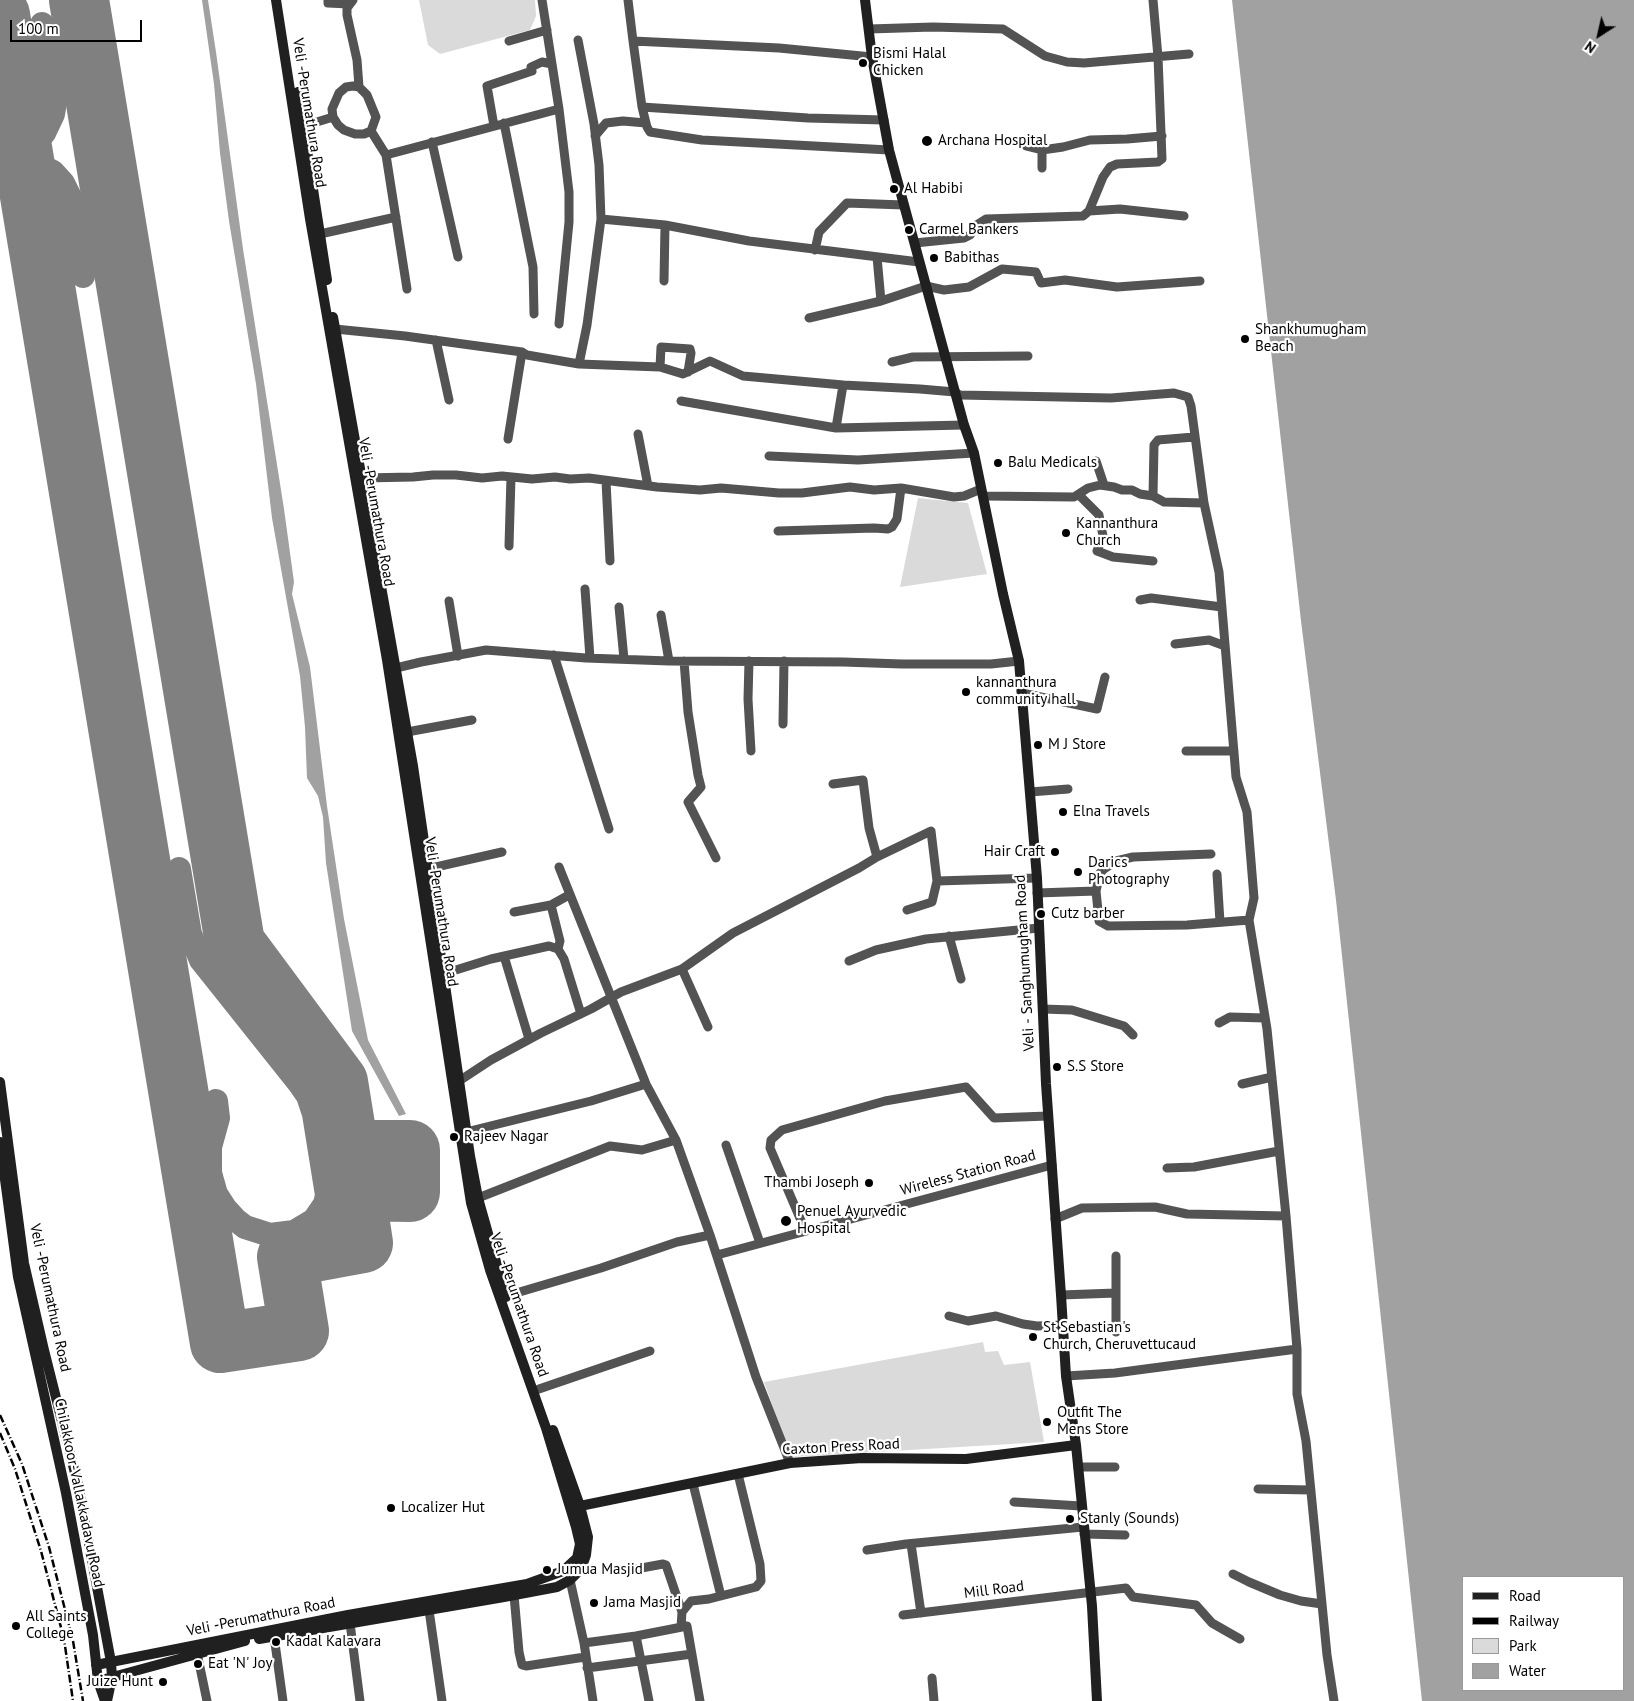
<!DOCTYPE html>
<html>
<head>
<meta charset="utf-8">
<style>
	body { margin:0 }
	#map { position:relative; width:1634px; height:1701px; overflow:hidden; background:#fff; font-family:"PT Sans",sans-serif }
	canvas { display:block }
	.legend { position:absolute; left:1462px; top:1576px; width:162px; height:115px; box-sizing:border-box; background:#fff; border:1px solid #999; margin:0; padding:6px 9px; list-style:none; font-size:15px; color:#000 }
	.legend li { display:flex; align-items:center; gap:10px; height:25px }
	.legend b { width:25px; border:1px solid #999 }
	.north { position:absolute; left:1574px; top:10px; width:50px; height:50px; -webkit-text-stroke:4px #fff; paint-order:stroke; rotate:215deg; font-size:14px; font-weight:700; line-height:20px; text-align:center; color:#000 }
	.north::after { content:''; display:block; margin:auto; width:18px; height:22px; background:#000; clip-path:polygon(50% 0,100% 100%,50% 72%,0 100%) }
	.scale { position:absolute; left:10px; top:20px; width:132px; height:22px; box-sizing:border-box; border:2px solid #000; border-top:0; padding-left:6px; font-size:15px; line-height:18px; white-space:nowrap; color:#000; -webkit-text-stroke:4px #fff; paint-order:stroke }
</style>
</head>
<body>
<div id="map">
<canvas width="1634" height="1701"></canvas>
<ul class="legend">
<li><b style="height:6px;background:#202020"></b>Road</li>
<li><b style="height:6px;background:#000"></b>Railway</li>
<li><b style="height:14px;background:#dadada"></b>Park</li>
<li><b style="height:14px;background:#a1a1a1"></b>Water</li>
</ul>
<div class="north">N</div>
<div class="scale">100 m</div>
</div>
<script>
const ctx = document.querySelector('canvas').getContext('2d');
ctx.lineJoin = 'round';
function paint(path, color) {
  ctx.fillStyle = color;
  ctx.fill(path, 'evenodd');
}
function shape(rows) {
  const path = new Path2D();
  for (const r of rows) {
    path.moveTo(r[0], r[1]);
    for (let i = 2; i < r.length; i += 2) path.lineTo(r[i], r[i + 1]);
  }
  return path;
}
function stroke(path, color, width, dash) {
  ctx.strokeStyle = color;
  ctx.lineWidth = width;
  ctx.lineCap = dash ? 'butt' : 'round';
  ctx.setLineDash(dash || []);
  ctx.stroke(path);
}
function write(font, color, halo, rows, align = 'center') {
  ctx.font = font + ' "PT Sans",sans-serif';
  ctx.lineWidth = 4.5;
  ctx.setLineDash([]);
  ctx.textBaseline = 'middle';
  ctx.strokeStyle = halo;
  ctx.fillStyle = color;
  for (const [text, x, y, turn = 0] of rows) {
    ctx.save();
    ctx.translate(x, y);
    ctx.rotate((+turn || 0) * Math.PI / 180);
    ctx.textAlign = isNaN(turn) ? turn : align;
    if (halo) ctx.strokeText(text, 0, 0);
    ctx.fillText(text, 0, 0);
    ctx.restore();
  }
}
paint(shape([
	[419,0,535,0,536,16,530,30,440,54,428,45],
	[918,498,968,503,987,574,900,587],
	[983,1342,985,1352,998,1351,1004,1365,1030,1362,1044,1442,791,1457,764,1382]
]), '#dadada');
paint(shape([
	[202,0,208,0,216,52,243,249,284,509,294,582,292,594,310,667,327,806,344,919,368,1040,406,1114,399,1116,352,1031,326,863,323,817,318,796,307,778,305,727,300,676,272,518,256,384,229,221,220,153,214,84],
	[1232,0,1634,0,1634,1701,1422,1701,1336,900,1301,621],
	[1623,1577,1623,1690,1463,1690,1463,1577]
]), '#a1a1a1');
stroke(shape([
	[42,24,55,102,53,114,44,133,34,144,21,153,2,160,21,160,37,164,53,172,63,183,70,197,83,276],
	[179,869,190,934,201,960,299,1083,308,1096,314,1114,327,1195,325,1204,314,1220,294,1232,270,1235,245,1227,236,1220,225,1208,216,1194,210,1173,210,1147,218,1118,216,1101]
]), '#808080', 24);
stroke(shape([
	[0,15,220,1343,299,1331,287,1257,363,1243,355,1191,410,1192,410,1150,349,1150,338,1082,235,943,79,0]
]), '#808080', 60);
stroke(shape([
	[328,0,328,3,349,4],
	[353,0,347,8,347,15,357,60,359,87],
	[542,0,559,109,569,192,569,222,559,324],
	[628,0,633,41,779,48,872,57],
	[869,29,933,27,1003,29,1045,56,1067,62,1084,63,1189,54],
	[509,41,547,30],
	[633,41,642,107,647,127,650,132,702,140,889,150],
	[353,86,359,87,367,95,376,117,371,131,364,134,355,134,344,130,338,125,333,117,332,109,339,93,346,87,353,86],
	[642,107,808,118,884,120],
	[504,123,533,267,534,314],
	[304,126,333,117],
	[494,126,487,86,532,71,531,67,542,62,552,64],
	[371,131,386,155,407,289],
	[595,136,606,123,623,121,646,123],
	[432,142,458,257],
	[1026,146,1042,150,1063,147,1090,140,1127,139,1162,136],
	[1042,150,1042,168],
	[386,155,559,109],
	[1089,211,1120,209,1184,216],
	[601,219,665,225,749,241,919,262],
	[320,234,396,217],
	[915,243,964,238,970,235,978,224,986,219,1083,216,1089,211,1103,177,1110,167,1117,164,1158,162,1162,159,1158,57,1153,0],
	[815,250,819,232,847,203,904,205],
	[877,257,881,301],
	[664,281,665,225],
	[809,318,881,301,926,286,944,290,969,287,1002,269,1036,272,1041,283,1065,280,1117,287,1200,281],
	[335,329,405,336,463,344,522,352,527,355,579,364,587,325,601,219,599,165,594,124,578,40],
	[436,340,449,400],
	[892,362,913,357,1028,356],
	[579,364,660,367,683,374,710,361,743,376,843,385,920,389,955,392,960,395,1111,398,1174,393,1188,397,1191,406,1204,503,1219,572,1236,777,1247,812,1254,898,1249,920,1187,925,1108,926,1099,921,1096,891,1037,893],
	[660,367,661,347,690,349,691,353,688,372],
	[681,401,836,428,964,425],
	[836,428,843,385],
	[638,434,648,486],
	[508,439,522,352],
	[769,456,858,460,974,453],
	[1096,461,1104,485],
	[363,478,413,477,433,475,456,475,482,478,502,476,532,479,555,477,570,479,589,478,657,487,700,490,721,488,779,493,802,493,850,487,874,490,901,488,954,497,964,496,981,489],
	[606,481,610,561],
	[1079,495,1099,515,1103,536,1097,551,1113,557,1153,561],
	[983,496,1074,497,1088,488,1100,485,1114,487,1122,490,1132,490,1140,494,1153,496,1164,502,1204,503],
	[1153,496,1154,445,1158,440,1194,437],
	[778,531,874,528,888,529,892,527,897,519,901,488],
	[509,546,511,477],
	[585,589,590,658],
	[1140,600,1151,598,1222,607],
	[449,601,458,656],
	[619,607,624,659],
	[661,615,669,661],
	[1175,644,1209,640,1225,646],
	[554,655,609,829],
	[684,661,688,712,698,775,701,787,688,802,716,858],
	[749,661,748,699,751,751],
	[396,668,421,662,486,650,586,658,669,661,843,662,902,664,991,664,1019,661],
	[1022,693,1097,709,1105,677],
	[783,724,784,661],
	[407,732,472,720],
	[1186,751,1234,751],
	[1030,792,1068,789],
	[877,857,931,831,937,881,1037,878],
	[559,867,646,1084,676,1140,710,1235],
	[427,869,502,852],
	[1217,874,1220,922],
	[1096,891,1100,873,1104,869,1116,861,1133,857,1211,854],
	[551,905,560,941,558,949],
	[907,910,932,902,937,881],
	[514,912,551,905,569,895],
	[1249,920,1267,1029,1286,1216,1297,1349,1297,1394,1306,1441,1327,1655,1334,1701],
	[949,936,961,979],
	[504,956,529,1039],
	[849,961,876,950,926,939,1039,928],
	[682,969,708,1027],
	[443,974,491,959,549,946,558,949,564,959,581,1014],
	[1043,1009,1072,1010,1124,1026,1133,1035],
	[1219,1023,1230,1017,1265,1018],
	[459,1081,491,1060,541,1033,591,1009,621,992,682,969,733,933,859,868,877,857,869,828,863,780,833,784],
	[1242,1084,1272,1077],
	[466,1132,591,1101,646,1084],
	[726,1145,760,1243],
	[1167,1168,1194,1167,1279,1151],
	[478,1198,610,1146,642,1150,676,1140],
	[1055,1219,1082,1208,1155,1207,1187,1214,1286,1216],
	[805,1230,770,1148,771,1140,782,1130,885,1101,966,1087,994,1118,1048,1116],
	[717,1255,1052,1165],
	[1061,1295,1116,1293],
	[506,1296,601,1268,677,1242,710,1235,756,1377,790,1463],
	[949,1316,968,1321,996,1316,1023,1324,1037,1326,1063,1325],
	[1116,1332,1116,1256],
	[1066,1376,1115,1373,1297,1349],
	[539,1389,650,1351],
	[1078,1467,1115,1467],
	[693,1484,721,1596],
	[1258,1489,1311,1490],
	[1014,1502,1081,1506],
	[1084,1534,1125,1535],
	[911,1544,921,1613],
	[867,1550,906,1544,1083,1527],
	[636,1569,663,1564,666,1565,682,1612],
	[1233,1574,1249,1582,1280,1595,1301,1601,1322,1604],
	[570,1580,584,1643,593,1701],
	[514,1595,519,1652,522,1665,526,1666,585,1657],
	[429,1610,442,1701],
	[903,1615,1126,1588,1133,1597,1196,1605,1212,1623,1240,1639],
	[350,1623,360,1701],
	[274,1636,283,1701],
	[636,1636,649,1701],
	[584,1643,636,1636,687,1626],
	[197,1653,207,1701],
	[587,1668,692,1654],
	[932,1678,934,1701],
	[700,1701,687,1626,681,1627,682,1612,691,1601,709,1599,756,1587,761,1581,760,1564,738,1474]
]), '#535353', 9);
stroke(shape([
	[865,0,872,57,889,150,964,425,974,453,1003,594,1019,661,1037,878,1046,1084,1061,1295,1066,1376,1076,1445,1092,1606,1097,1701],
	[298,92,327,280],
	[333,317,413,766,470,1156,478,1198,506,1297],
	[0,1082,24,1263,44,1350,78,1485,111,1662,348,1615,527,1584,563,1571,577,1558,580,1544,576,1527,546,1428,490,1270,471,1203,387,660,310,219,276,0],
	[0,1142,18,1277,66,1493,93,1635,98,1681,105,1701],
	[580,1506,790,1463,862,1458,966,1459,1076,1445],
	[259,1639,504,1597,557,1587,570,1580,581,1569,586,1555,588,1537,580,1506,553,1430],
	[96,1665,111,1662,112,1678,107,1701],
	[98,1681,245,1641]
]), '#202020', 10);
stroke(shape([
	[0,1415,22,1464,49,1547,73,1641,83,1701],
	[0,1433,15,1469,41,1551,64,1639,73,1701]
]), '#000', 2.5, [8, 2.5, 1, 2.5]);
for (const [x, y, r, color] of [
	[863,63,5,"#000"],
	[927,141,6,"#000"],
	[894,189,5,"#000"],
	[909,230,5,"#000"],
	[934,258,5,"#000"],
	[1245,339,5,"#000"],
	[998,463,5,"#000"],
	[1066,533,5,"#000"],
	[966,692,5,"#000"],
	[1038,745,5,"#000"],
	[1063,812,5,"#000"],
	[1055,852,5,"#000"],
	[1078,872,5,"#000"],
	[1041,914,5,"#000"],
	[1057,1067,5,"#000"],
	[454,1137,5,"#000"],
	[869,1183,5,"#000"],
	[786,1221,6,"#000"],
	[1033,1337,5,"#000"],
	[1047,1422,5,"#000"],
	[391,1508,5,"#000"],
	[1070,1519,5,"#000"],
	[547,1570,5,"#000"],
	[594,1603,5,"#000"],
	[16,1626,5,"#000"],
	[276,1642,5,"#000"],
	[198,1664,5,"#000"],
	[163,1682,5,"#000"]
]) {
  const dot = new Path2D();
  dot.arc(x, y, r, 0, 2 * Math.PI);
  ctx.fillStyle = color;
  ctx.fill(dot);
  stroke(dot, '#fff', 2);
}
write('15px', '#000', '#fff', [
	["Bismi Halal",873,54],
	["Chicken",873,71],
	["Archana Hospital",938,141],
	["Al Habibi",904,189],
	["Carmel Bankers",919,230],
	["Babithas",944,258],
	["Shankhumugham",1255,330],
	["Beach",1255,347],
	["Balu Medicals",1008,463],
	["Kannanthura",1076,524],
	["Church",1076,541],
	["kannanthura",976,683],
	["community hall",976,700],
	["M J Store",1048,745],
	["Elna Travels",1073,812],
	["Hair Craft",1045,852,"right"],
	["Darics",1088,863],
	["Photography",1088,880],
	["Cutz barber",1051,914],
	["S.S Store",1067,1067],
	["Rajeev Nagar",464,1137],
	["Thambi Joseph",859,1183,"right"],
	["Penuel Ayurvedic",797,1212],
	["Hospital",797,1229],
	["St Sebastian's",1043,1328],
	["Church, Cheruvettucaud",1043,1345],
	["Outfit The",1057,1413],
	["Mens Store",1057,1430],
	["Localizer Hut",401,1508],
	["Stanly (Sounds)",1080,1519],
	["Jumua Masjid",557,1570],
	["Jama Masjid",604,1603],
	["All Saints",26,1617],
	["College",26,1634],
	["Kadal Kalavara",286,1642],
	["Eat 'N' Joy",208,1664],
	["Juize Hunt",153,1682,"right"]
], 'left');
write('15px', '#000', '#fff', [
	["Veli -Perumathura Road",309,113,81],
	["Veli -Perumathura Road",376,512,80],
	["Veli -Perumathura Road",441,912,81],
	["Veli - Sanghumugham Road",1025,963,-93],
	["Wireless Station Road",968,1173,-15],
	["Veli -Perumathura Road",50,1298,78],
	["Veli -Perumathura Road",519,1305,71],
	["Caxton Press Road",841,1447,-3],
	["Chilakkoor-Vallakkadavu Road",79,1493,78],
	["Mill Road",994,1590,-7],
	["Veli -Perumathura Road",261,1617,-11]
]);
</script>
</body>
</html>
